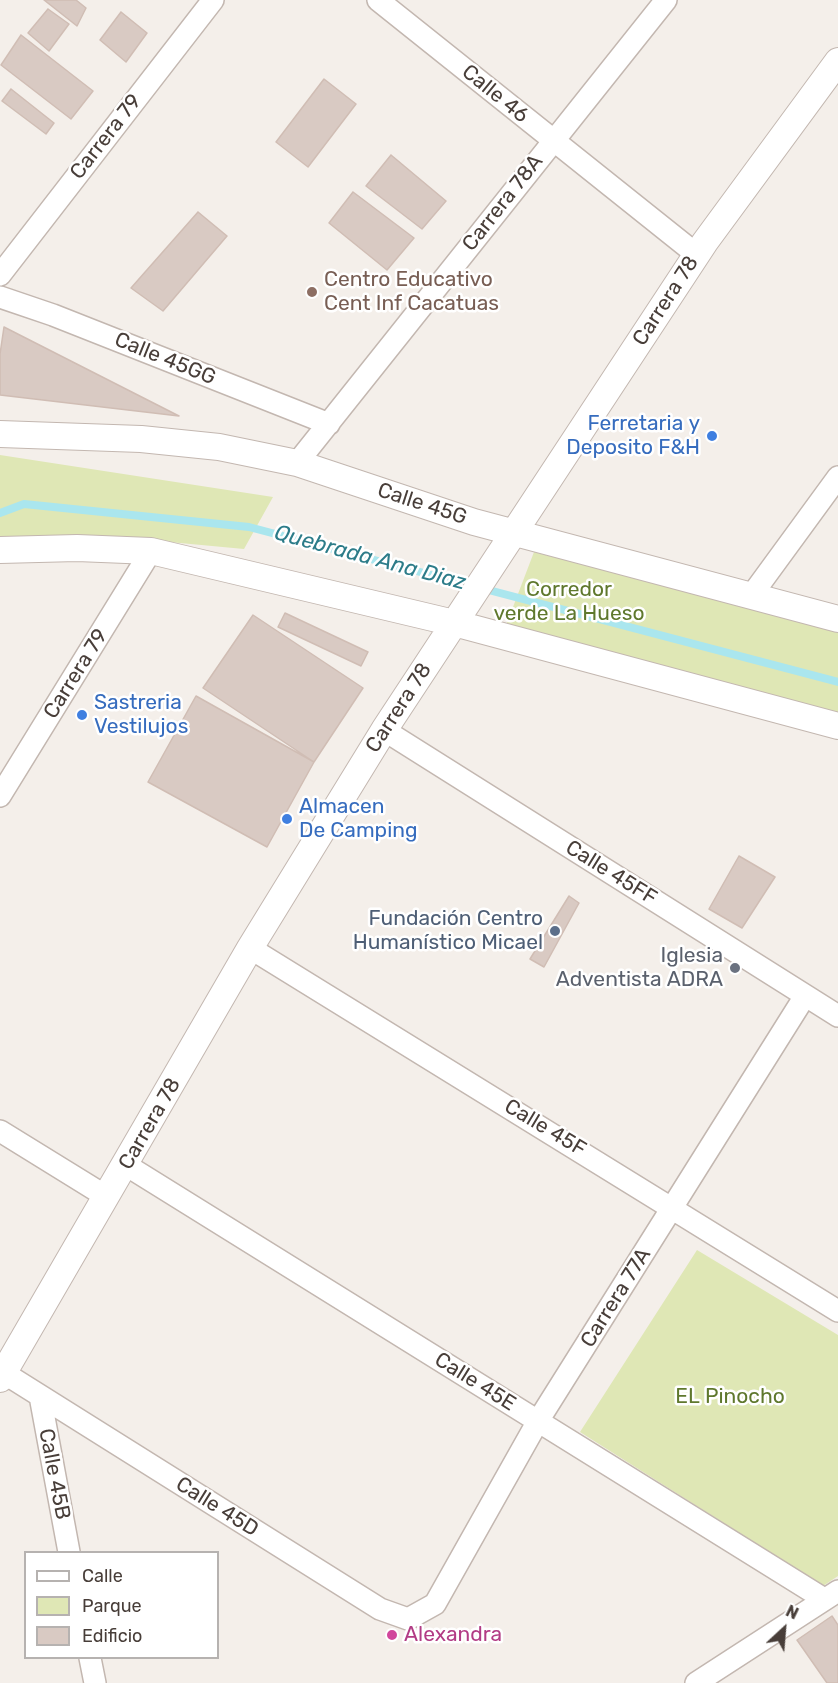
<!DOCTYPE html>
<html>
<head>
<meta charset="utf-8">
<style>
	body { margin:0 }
	#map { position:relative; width:838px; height:1683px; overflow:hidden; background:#f4efea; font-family:Rubik,sans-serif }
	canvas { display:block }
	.legend { position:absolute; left:24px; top:1551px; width:195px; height:108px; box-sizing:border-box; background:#fff; border:2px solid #b6b2b0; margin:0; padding:8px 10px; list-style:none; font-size:18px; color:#483e39 }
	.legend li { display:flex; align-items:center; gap:12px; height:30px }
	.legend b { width:30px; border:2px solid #b6b2b0 }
	.north { position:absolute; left:754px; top:1599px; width:60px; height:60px; -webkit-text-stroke:4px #fff; paint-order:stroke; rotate:26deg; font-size:16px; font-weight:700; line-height:24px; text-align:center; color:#483e39 }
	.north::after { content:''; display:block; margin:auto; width:21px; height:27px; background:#483e39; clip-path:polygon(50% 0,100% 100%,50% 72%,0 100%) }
</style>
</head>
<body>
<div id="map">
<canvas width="838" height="1683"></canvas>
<ul class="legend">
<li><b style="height:8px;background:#fff"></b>Calle</li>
<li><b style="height:16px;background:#dfe7b5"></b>Parque</li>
<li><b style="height:16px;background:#d9cac3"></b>Edificio</li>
</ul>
<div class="north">N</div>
</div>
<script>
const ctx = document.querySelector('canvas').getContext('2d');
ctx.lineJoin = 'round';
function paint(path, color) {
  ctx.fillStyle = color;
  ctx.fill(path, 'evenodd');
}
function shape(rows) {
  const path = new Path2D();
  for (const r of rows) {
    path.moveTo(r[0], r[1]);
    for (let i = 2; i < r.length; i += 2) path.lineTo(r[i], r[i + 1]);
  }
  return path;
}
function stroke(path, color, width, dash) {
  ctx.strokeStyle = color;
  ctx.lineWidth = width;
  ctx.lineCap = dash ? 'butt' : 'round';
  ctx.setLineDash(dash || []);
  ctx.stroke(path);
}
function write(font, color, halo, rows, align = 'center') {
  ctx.font = font + ' Rubik,sans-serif';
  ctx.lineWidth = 5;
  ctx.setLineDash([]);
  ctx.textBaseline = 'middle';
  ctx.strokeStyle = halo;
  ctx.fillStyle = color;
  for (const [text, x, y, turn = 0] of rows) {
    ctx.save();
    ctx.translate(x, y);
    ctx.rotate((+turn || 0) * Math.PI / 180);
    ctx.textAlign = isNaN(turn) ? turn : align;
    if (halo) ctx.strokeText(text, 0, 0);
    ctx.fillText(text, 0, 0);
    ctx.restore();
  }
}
paint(shape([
	[0,455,273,497,244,549,116,537,0,539],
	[534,552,838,630,838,713,505,628],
	[697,1250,838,1335,838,1576,823,1586,580,1432]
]), '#dfe7b5');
stroke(shape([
	[0,513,24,504,249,527,838,682]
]), '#aae6ee', 8);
const building = shape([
	[44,0,76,0,86,8,77,26,44,0],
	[48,9,69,24,49,51,28,33,48,9],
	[121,12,147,33,126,62,100,40,121,12],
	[21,35,93,91,71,119,1,65,21,35],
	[324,79,356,104,308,167,276,142,324,79],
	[11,89,54,123,46,134,2,101,11,89],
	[391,155,446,201,422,229,366,186,391,155],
	[353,192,414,238,387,270,329,223,353,192],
	[198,212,227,236,163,311,131,288,198,212],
	[4,327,179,416,0,395,0,354,4,327],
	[285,613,368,652,361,666,278,627,285,613],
	[253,615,363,688,314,762,203,688,253,615],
	[196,696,314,762,267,847,148,782,196,696],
	[739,856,775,877,742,928,709,909,739,856],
	[569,896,579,903,544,967,530,959,569,896],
	[832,1616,838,1625,838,1683,827,1683,797,1640,832,1616]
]);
paint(building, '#d9cac3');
stroke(building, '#d0bdb4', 1.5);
const minor = shape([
	[378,0,696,254],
	[0,275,213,0],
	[0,297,53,315,329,424],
	[297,463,666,0],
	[751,596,838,477],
	[384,730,838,1016],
	[0,796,151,551],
	[250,948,838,1311],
	[0,1131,107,1197],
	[126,1165,824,1599],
	[4,1373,380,1609,408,1619,435,1604,538,1421,805,996],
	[40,1396,69,1552],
	[90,1658,95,1683],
	[696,1683,838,1591]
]);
const tertiary = shape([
	[0,434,141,439,219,447,297,463,474,522,838,619],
	[0,550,77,548,151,551,454,623,838,726],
	[0,1379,250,948,384,730,705,242,838,61]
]);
stroke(minor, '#c3b7b0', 24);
stroke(tertiary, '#c3b7b0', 28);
stroke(minor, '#fff', 21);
stroke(tertiary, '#fff', 26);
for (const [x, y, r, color] of [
	[312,292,6,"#8d6e63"],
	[712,436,6,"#3f7fe0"],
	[82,715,6,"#3f7fe0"],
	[287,819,6,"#3f7fe0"],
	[555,931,6,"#5c6f8a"],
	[735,968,6,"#6b7280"],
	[392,1635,6,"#d1479c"]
]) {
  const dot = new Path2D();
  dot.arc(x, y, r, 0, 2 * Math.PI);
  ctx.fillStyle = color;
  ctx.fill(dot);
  stroke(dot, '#fff', 2);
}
write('21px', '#483e39', '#fff', [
	["Calle 46",495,94,39],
	["Carrera 79",106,137,-52],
	["Carrera 78A",503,203,-52],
	["Carrera 78",666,301,-57],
	["Calle 45GG",165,359,22],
	["Calle 45G",422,504,18],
	["Carrera 79",76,674,-58],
	["Carrera 78",399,708,-57],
	["Calle 45FF",611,873,32],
	["Carrera 78",150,1124,-60],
	["Calle 45F",545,1128,31],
	["Carrera 77A",616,1298,-58],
	["Calle 45E",475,1382,32],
	["Calle 45B",54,1474,79],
	["Calle 45D",217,1507,32]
]);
write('21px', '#785e54', '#fff', [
	["Centro Educativo",324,280],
	["Cent Inf Cacatuas",324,304]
], 'left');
write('21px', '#366cbe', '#fff', [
	["Ferretaria y",700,424,"right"],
	["Deposito F&H",700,448,"right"],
	["Sastreria",94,703],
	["Vestilujos",94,727],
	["Almacen",299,807],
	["De Camping",299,831]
], 'left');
write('21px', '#5f782d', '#fff', [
	["Corredor",569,590],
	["verde La Hueso",569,614],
	["EL Pinocho",730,1397]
]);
write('21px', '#4e5e75', '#fff', [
	["Fundación Centro",543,919],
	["Humanístico Micael",543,943]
], 'right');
write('21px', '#5b616d', '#fff', [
	["Iglesia",723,956],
	["Adventista ADRA",723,980]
], 'right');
write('21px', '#b23c85', '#fff', [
	["Alexandra",404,1635]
], 'left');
write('italic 22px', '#2c7c89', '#fff', [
	["Quebrada Ana Diaz",370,558,15]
]);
</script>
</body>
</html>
